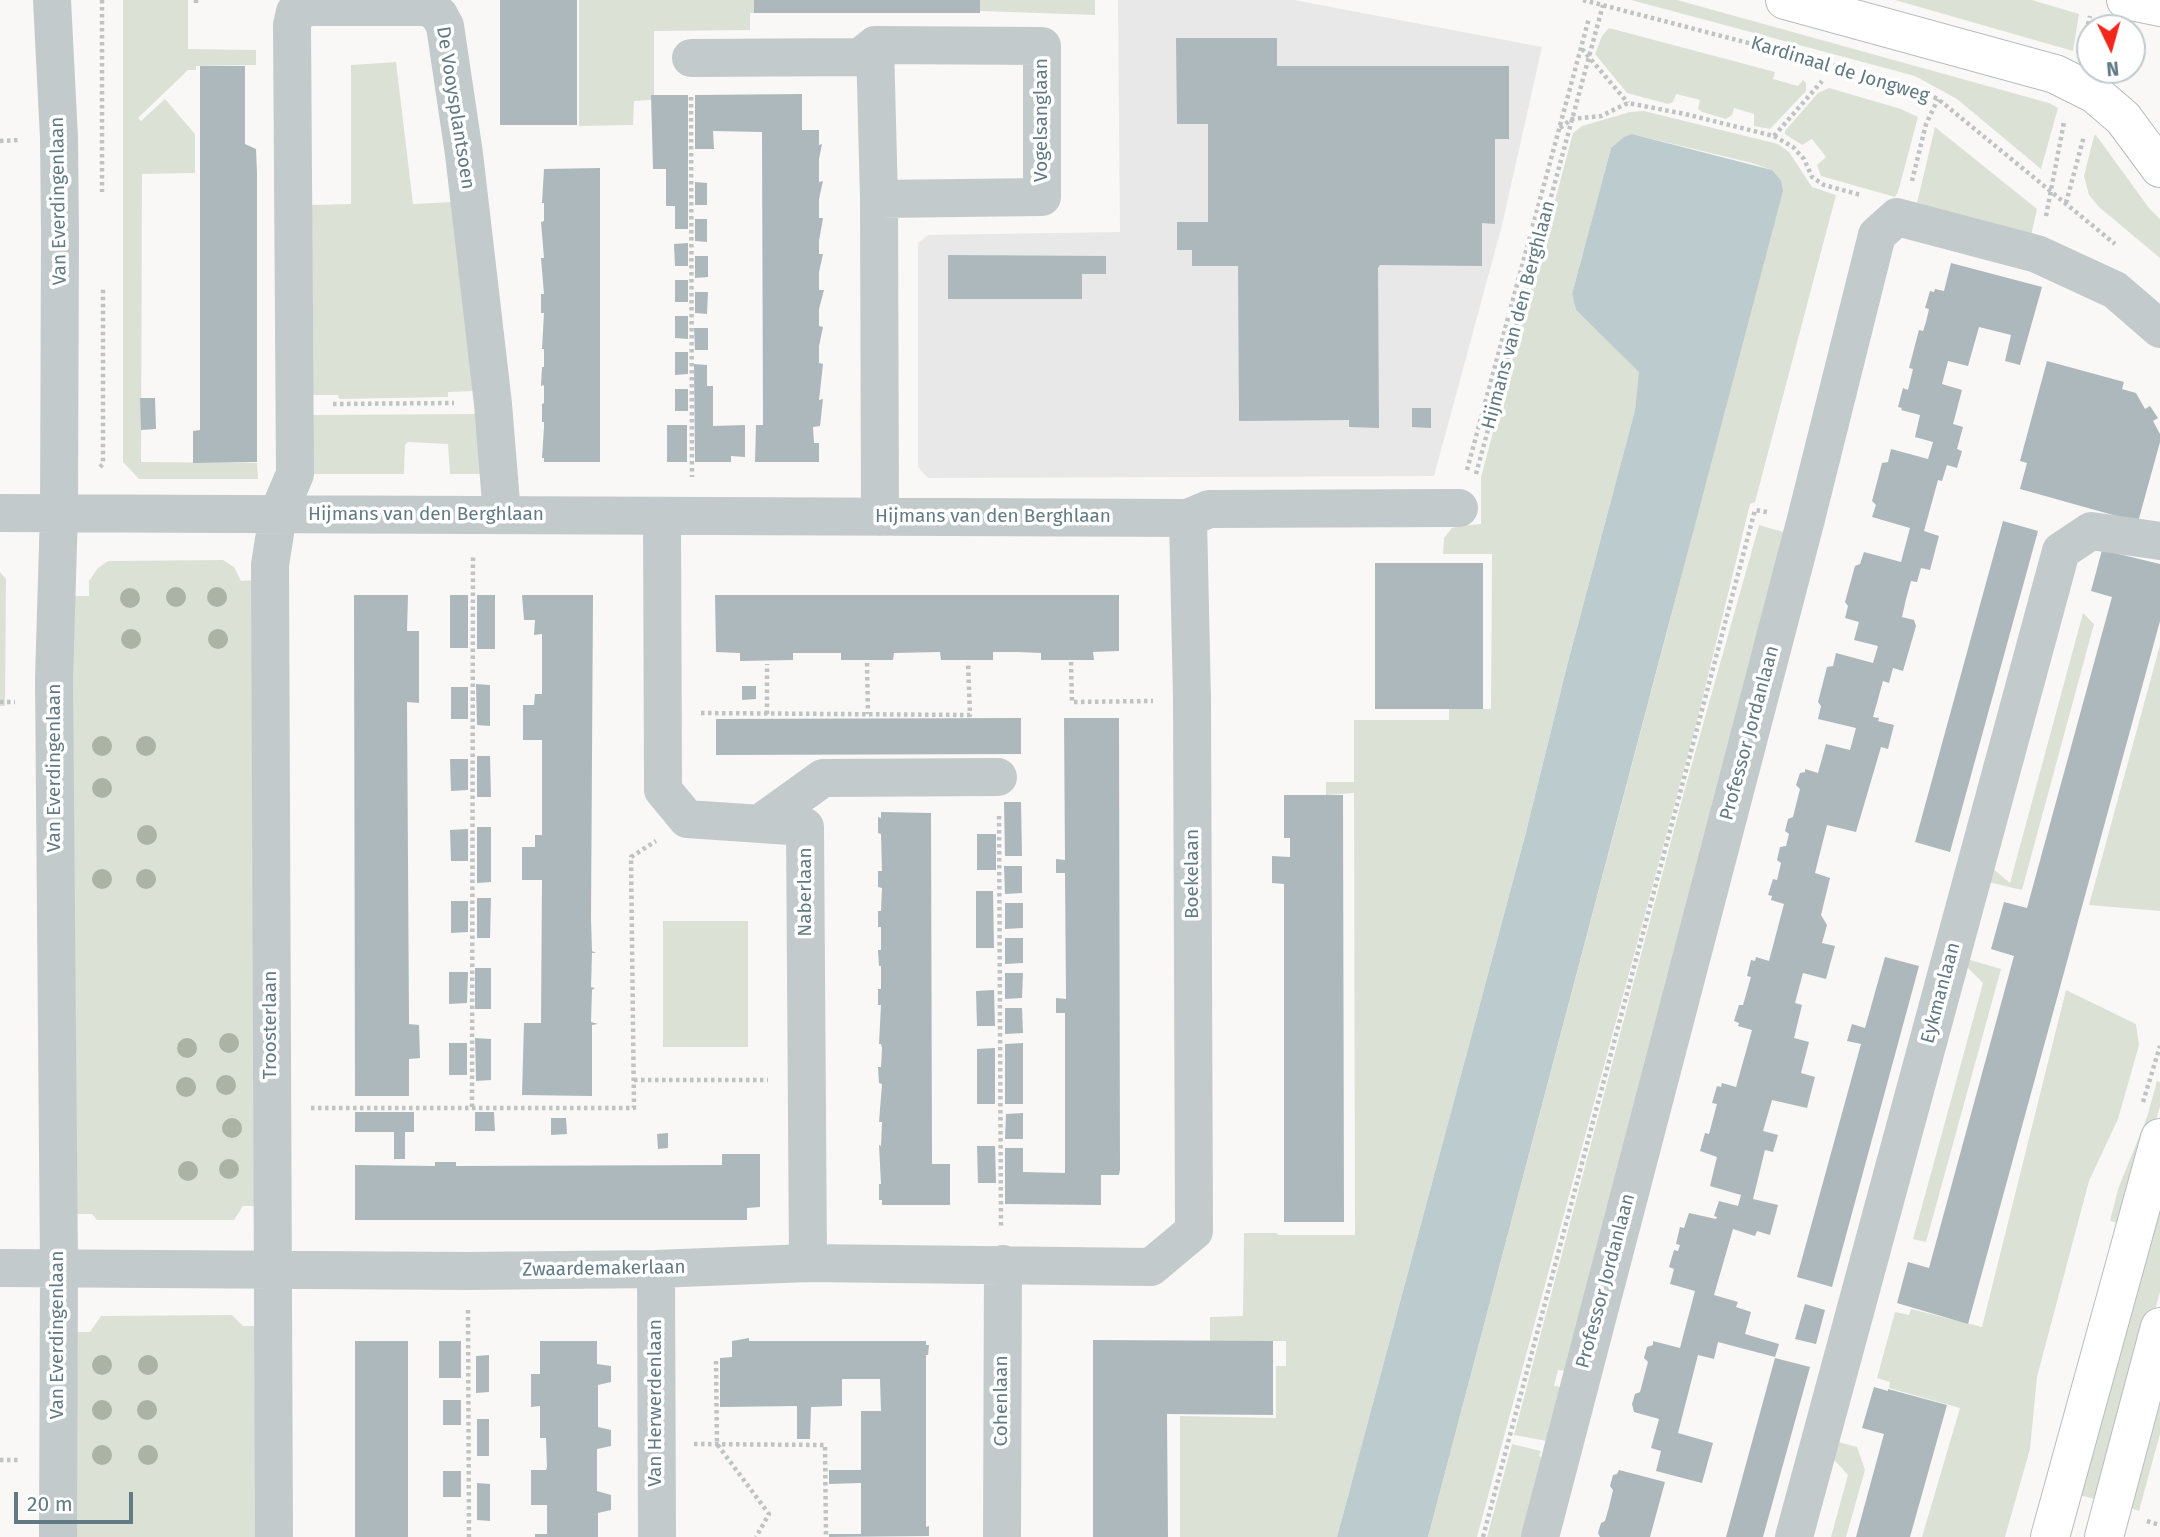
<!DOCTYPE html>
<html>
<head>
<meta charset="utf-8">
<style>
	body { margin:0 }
	#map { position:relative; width:2160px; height:1537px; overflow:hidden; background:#f9f8f6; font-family:"Fira Sans",sans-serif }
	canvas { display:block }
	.north { position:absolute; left:2076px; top:14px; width:70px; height:70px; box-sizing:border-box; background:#fff; border:2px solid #c0cacd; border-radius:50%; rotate:175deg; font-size:19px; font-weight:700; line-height:28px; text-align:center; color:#617a83 }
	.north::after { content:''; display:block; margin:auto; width:24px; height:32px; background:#f1261d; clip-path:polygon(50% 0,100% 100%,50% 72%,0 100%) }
	.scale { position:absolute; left:14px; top:1492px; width:119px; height:32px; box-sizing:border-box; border:4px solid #617a83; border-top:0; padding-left:9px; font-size:21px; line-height:24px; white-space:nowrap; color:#617a83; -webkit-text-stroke:5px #fff; paint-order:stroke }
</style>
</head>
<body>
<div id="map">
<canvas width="2160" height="1537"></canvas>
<div class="north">N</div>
<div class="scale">20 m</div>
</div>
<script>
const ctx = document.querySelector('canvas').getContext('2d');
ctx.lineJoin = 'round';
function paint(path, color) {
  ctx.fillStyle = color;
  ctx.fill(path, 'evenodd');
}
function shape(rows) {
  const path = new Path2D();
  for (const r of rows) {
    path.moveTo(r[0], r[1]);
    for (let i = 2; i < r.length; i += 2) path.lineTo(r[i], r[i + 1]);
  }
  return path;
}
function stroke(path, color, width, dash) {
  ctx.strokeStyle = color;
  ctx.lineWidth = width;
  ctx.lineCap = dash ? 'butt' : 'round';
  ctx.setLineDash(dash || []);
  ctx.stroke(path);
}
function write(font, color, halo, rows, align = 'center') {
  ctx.font = font + ' "Fira Sans",sans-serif';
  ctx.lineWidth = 7;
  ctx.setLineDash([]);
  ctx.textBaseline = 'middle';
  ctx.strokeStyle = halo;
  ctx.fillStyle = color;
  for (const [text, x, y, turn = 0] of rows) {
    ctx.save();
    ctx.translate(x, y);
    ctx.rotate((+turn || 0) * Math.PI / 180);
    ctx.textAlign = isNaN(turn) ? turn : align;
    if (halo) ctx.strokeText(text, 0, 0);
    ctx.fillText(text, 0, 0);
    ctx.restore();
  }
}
paint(shape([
	[1118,0,1294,0,1542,47,1502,225,1434,476,928,478,918,467,918,243,928,235,1120,232]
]), '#e7e8e7');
paint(shape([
	[123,0,188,0,188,49,256,50,256,65,196,66,196,70,188,70,138,118,141,121,165,99,195,134,195,173,142,174,141,462,257,463,258,479,139,479,123,462],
	[579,0,754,0,754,13,750,13,750,30,654,31,654,95,651,95,651,100,634,101,633,125,579,126],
	[980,0,1095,0,1095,15,980,11],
	[1631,0,1677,0,2049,103,2058,108,2041,169,1957,99,1915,76],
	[1895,0,2032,0,2079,14,2073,51],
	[1609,28,1775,72,1773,79,1798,86,1803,80,1806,83,1806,91,1770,129,1754,126,1754,114,1734,108,1732,115,1726,119,1702,112,1698,109,1700,100,1676,94,1673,102,1668,104,1627,93,1595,54,1602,36],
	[396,62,413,204,453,202,476,391,448,392,448,397,339,399,338,395,310,395,311,205,351,204,351,65],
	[1829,88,1901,109,1918,117,1898,192,1895,197,1821,176,1817,165,1826,157,1812,139,1802,145,1785,134,1785,131,1818,93],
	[1644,111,1778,144,1789,152,1812,187,1836,195,1755,502,1750,504,1697,721,1477,1537,1428,1537,1668,628,1781,180,1772,170,1752,163,1632,134,1611,148,1572,294,1576,310,1640,372,1635,410,1568,662,1525,836,1337,1537,1180,1537,1180,1416,1276,1418,1276,1366,1286,1366,1286,1341,1210,1341,1210,1317,1243,1316,1244,1233,1277,1233,1278,1235,1355,1235,1354,793,1326,795,1326,782,1354,782,1354,720,1449,720,1449,709,1491,709,1492,554,1443,554,1444,538,1452,528,1458,526,1481,524,1481,477,1573,133,1582,126,1630,112],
	[1935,127,2037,209,2031,236,1917,203],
	[2096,135,2149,208,2160,219,2160,258,2099,207,2089,195,2084,176,2094,136],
	[479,414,484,474,450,474,448,444,408,442,405,445,404,474,311,474,309,415],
	[1759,525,1787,533,1566,1371,1558,1370,1554,1386,1561,1387,1547,1441,1514,1435,1684,792],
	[223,560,234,567,241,581,253,580,262,1206,243,1206,234,1220,97,1220,92,1214,71,1214,70,596,89,596,89,581,98,568,108,561],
	[0,572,6,579,5,706,0,706],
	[2083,613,2094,624,2022,890,1980,880,1985,862,2010,883],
	[2160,645,2160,911,2089,905],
	[663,921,748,921,748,1047,663,1047],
	[1960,957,2001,969,1926,1242,1913,1239,1983,983,1958,958],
	[2066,990,2136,1024,2139,1045,2118,1119,2089,1181,2037,1377,2030,1449,2005,1537,1922,1537,1960,1408,1889,1388,1890,1382,1877,1378,1895,1312,1909,1315,1911,1309,1982,1327],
	[2157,1081,2160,1082,2160,1106,2127,1225,2110,1221,2118,1189,2147,1117],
	[2160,1178,2160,1292,2103,1501,2075,1494],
	[232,1315,243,1326,261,1326,262,1537,71,1537,70,1332,90,1332,101,1316],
	[2160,1365,2160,1434,2139,1511,2122,1505],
	[1827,1439,1857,1447,1865,1470,1846,1537,1831,1537,1848,1475,1825,1450],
	[1512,1444,1541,1451,1539,1456,1543,1458,1521,1537,1487,1537]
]), '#dce1d6');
paint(shape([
	[1632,134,1772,170,1781,180,1783,191,1428,1537,1337,1537,1525,836,1568,662,1635,410,1639,372,1576,310,1572,294,1611,148,1624,137]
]), '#bcccce');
paint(shape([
	[500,0,577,0,577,125,500,125],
	[754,0,980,0,980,13,754,13],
	[1176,38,1277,38,1277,66,1509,66,1509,139,1495,139,1495,224,1482,223,1482,266,1380,265,1378,268,1379,428,1349,427,1349,420,1239,421,1238,266,1192,266,1192,250,1177,250,1177,222,1208,222,1208,124,1177,124],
	[200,66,245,66,245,144,256,149,257,173,257,462,193,463,193,431,200,430],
	[802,94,802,130,819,130,819,145,822,144,819,159,819,182,823,181,819,199,819,218,823,218,819,241,819,254,823,254,819,272,819,290,824,290,819,309,819,326,823,327,819,346,819,363,823,364,819,400,823,399,820,426,813,427,814,443,819,443,819,462,755,462,756,425,763,425,762,132,713,131,714,149,695,149,695,95],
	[651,95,688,95,688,229,675,229,675,206,666,206,666,169,653,169],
	[600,168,600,462,544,462,544,458,542,458,544,427,544,422,542,422,542,404,544,403,544,385,541,386,542,367,544,367,544,349,542,349,544,313,541,313,541,294,544,294,541,258,544,258,541,222,544,221,544,203,542,203,544,169],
	[695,182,707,183,707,205,695,205],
	[695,219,707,219,707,242,695,241],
	[688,243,688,266,675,266,674,244],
	[948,255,1106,256,1106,274,1082,274,1082,299,948,299],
	[695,256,708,256,708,277,695,278],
	[1951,263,2042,287,2020,365,2005,361,2011,335,1979,327,1968,366,1948,361,1942,384,1962,390,1953,424,1963,427,1957,449,1962,451,1957,468,1947,465,1942,481,1938,480,1924,531,1939,536,1930,570,1921,568,1917,582,1911,581,1906,599,1902,617,1914,620,1916,626,1903,671,1893,668,1889,683,1883,681,1873,717,1879,718,1878,721,1894,725,1888,749,1881,747,1856,832,1827,825,1815,873,1830,878,1821,915,1827,925,1822,943,1835,946,1826,979,1803,973,1795,1003,1802,1005,1794,1038,1809,1042,1801,1073,1815,1077,1807,1108,1772,1100,1763,1131,1778,1135,1773,1152,1765,1150,1753,1199,1778,1205,1770,1235,1757,1231,1755,1236,1733,1229,1714,1295,1738,1302,1736,1307,1751,1312,1745,1334,1779,1344,1775,1357,1718,1342,1714,1359,1698,1355,1678,1433,1713,1443,1702,1483,1656,1471,1661,1451,1651,1448,1659,1419,1634,1412,1632,1404,1635,1394,1640,1392,1648,1362,1644,1358,1647,1347,1653,1345,1653,1341,1680,1348,1695,1291,1670,1284,1674,1269,1669,1267,1674,1250,1678,1251,1680,1245,1676,1244,1680,1227,1684,1228,1689,1213,1716,1219,1717,1217,1714,1216,1719,1201,1738,1206,1741,1195,1710,1186,1717,1157,1700,1151,1705,1133,1709,1134,1717,1104,1712,1103,1717,1086,1721,1087,1722,1083,1736,1087,1752,1030,1738,1026,1739,1023,1734,1021,1739,1005,1743,1005,1751,977,1747,976,1751,960,1755,961,1756,957,1769,961,1784,904,1771,900,1772,896,1768,895,1773,879,1777,880,1781,863,1777,860,1780,847,1786,846,1789,834,1785,831,1788,819,1793,817,1800,789,1796,785,1800,773,1805,772,1805,769,1818,773,1826,744,1850,750,1856,728,1818,719,1821,706,1818,702,1827,667,1833,666,1836,653,1873,663,1878,646,1854,640,1859,622,1845,618,1848,606,1845,602,1855,566,1860,564,1864,552,1901,562,1910,528,1872,517,1876,505,1872,501,1882,463,1888,462,1891,449,1928,459,1933,442,1915,437,1920,415,1901,410,1902,408,1898,407,1903,388,1908,390,1913,369,1909,368,1919,330,1923,331,1926,322,1929,309,1925,308,1930,291,1934,292,1935,289,1944,291],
	[675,280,688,280,688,302,675,302],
	[695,292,708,292,707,314,695,313],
	[675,316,688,316,688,339,675,338],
	[694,328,708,328,708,350,695,350],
	[675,352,688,352,688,374,675,375],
	[2047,361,2124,382,2122,389,2136,393,2145,409,2150,406,2158,418,2153,421,2160,434,2160,442,2138,522,2020,489,2027,463,2020,461],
	[694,364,707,365,707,386,713,386,713,426,745,425,745,457,731,456,731,462,695,462],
	[675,389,688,389,688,411,675,411],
	[140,398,155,398,156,429,141,430],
	[1412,408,1431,408,1431,428,1412,427],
	[667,425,687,425,687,462,667,462],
	[2003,521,2038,531,1950,852,1915,842],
	[2102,550,2160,564,2160,621,1968,1324,1897,1303,1908,1262,1929,1268,2014,956,1991,949,2004,902,2027,908,2112,597,2091,591],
	[1375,563,1483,563,1483,709,1375,709],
	[354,595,408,595,407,631,419,631,419,703,407,702,409,1022,409,1024,419,1025,420,1058,409,1059,409,1096,355,1096],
	[450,595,468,595,468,648,450,648],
	[477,595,495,595,495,649,477,649],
	[522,595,593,595,591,918,592,951,596,953,592,953,591,987,595,988,592,990,591,1022,598,1024,592,1025,592,1096,522,1095,524,1023,541,1023,542,880,522,880,522,847,535,847,535,835,542,835,542,740,523,740,523,705,534,705,535,694,542,694,542,634,534,635,535,620,524,620],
	[715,595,1119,595,1119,651,1093,652,1094,660,1041,660,1041,653,1018,652,993,652,993,660,941,660,940,652,894,653,893,660,841,660,841,653,793,653,793,660,740,661,740,653,716,652],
	[476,684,490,685,490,726,477,725],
	[742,686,756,686,756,699,742,700],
	[451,687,468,687,468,719,451,719],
	[1021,718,1021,754,716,755,716,719],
	[1064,718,1119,718,1120,1170,1119,1175,1101,1175,1101,1205,1005,1204,1005,1148,1023,1148,1023,1172,1065,1173,1065,1013,1056,1013,1056,998,1066,999,1065,873,1056,873,1056,859,1065,860],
	[477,756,490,756,491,797,477,797],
	[450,759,468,759,468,790,451,791],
	[1284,795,1343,795,1344,1222,1284,1222,1284,884,1272,883,1272,856,1290,857,1290,838,1284,838],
	[1004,802,1021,802,1022,856,1005,856],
	[881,812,931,813,932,1164,950,1164,950,1205,882,1205,882,1200,879,1200,879,1184,881,1184,879,1145,881,1146,882,1122,879,1122,882,1084,879,1083,878,1067,881,1067,882,1048,881,1044,879,1044,881,1005,878,1005,878,989,881,989,881,966,879,966,878,950,881,950,881,927,878,927,878,911,881,911,882,888,878,887,878,871,882,871,881,834,878,833,878,817,881,818],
	[477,827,491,827,491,882,477,883],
	[468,829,468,861,451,861,450,830],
	[977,834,996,834,996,870,977,870],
	[1004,866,1022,866,1022,893,1005,894],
	[976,891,993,891,994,948,976,948],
	[477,898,491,898,490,938,477,938],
	[451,901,468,901,468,932,451,933],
	[1005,903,1023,903,1023,928,1005,929],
	[1005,938,1023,938,1023,963,1005,964],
	[1885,957,1919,966,1832,1287,1797,1277,1861,1044,1847,1041,1852,1024,1865,1028],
	[475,968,491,968,491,1009,475,1009],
	[449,972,468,972,467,1003,449,1004],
	[1005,973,1023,973,1022,998,1005,999],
	[994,990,995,1026,977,1026,976,991],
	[1005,1008,1022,1008,1023,1033,1005,1034],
	[475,1038,491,1039,491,1080,476,1081],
	[449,1043,467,1043,467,1075,449,1075],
	[1023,1043,1023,1104,1005,1104,1005,1044],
	[995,1048,995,1104,977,1104,977,1049],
	[355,1112,414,1112,414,1132,405,1132,405,1159,394,1159,394,1132,355,1132],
	[475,1112,494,1112,495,1131,475,1131],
	[1023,1113,1023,1139,1005,1139,1006,1114],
	[551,1118,566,1118,567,1134,551,1135],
	[668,1133,668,1148,658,1149,657,1134],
	[977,1146,995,1146,996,1183,978,1183],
	[722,1154,760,1154,760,1207,747,1208,747,1220,355,1220,355,1165,433,1166,435,1166,435,1162,456,1162,456,1166,722,1165],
	[1805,1304,1825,1310,1816,1344,1795,1339],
	[749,1338,749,1341,926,1341,926,1345,929,1345,928,1355,926,1355,926,1527,929,1526,929,1536,829,1537,829,1534,861,1534,861,1483,829,1484,829,1470,861,1470,861,1411,881,1411,880,1379,842,1379,842,1406,811,1407,810,1439,797,1439,797,1406,720,1407,720,1358,732,1357,732,1341],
	[1093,1340,1273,1341,1273,1415,1167,1414,1168,1537,1093,1537],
	[355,1341,408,1341,408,1537,355,1537],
	[439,1341,461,1341,461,1378,439,1378],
	[540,1341,597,1341,597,1364,611,1366,611,1382,598,1385,598,1427,611,1430,611,1446,597,1449,597,1491,611,1495,611,1510,598,1513,598,1537,535,1537,535,1534,547,1534,547,1505,531,1505,531,1470,546,1470,547,1467,546,1438,540,1438,540,1406,531,1407,531,1374,540,1374],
	[489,1355,489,1392,476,1393,476,1356],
	[1775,1358,1810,1367,1763,1537,1726,1537],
	[1874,1387,1888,1391,1888,1389,1947,1405,1910,1537,1856,1537,1884,1434,1862,1428],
	[443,1400,461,1400,461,1425,443,1425],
	[477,1419,489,1419,489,1456,477,1456],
	[1619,1470,1665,1482,1650,1537,1600,1537,1598,1533,1601,1523,1605,1521,1609,1507,1613,1490,1610,1486,1613,1475,1617,1474],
	[443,1471,461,1471,461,1497,443,1497],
	[477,1483,490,1484,490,1521,477,1520]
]), '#acb8bb');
const major = shape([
	[1785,0,2055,74,2095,94,2123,118,2160,168],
	[2126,0,2160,7],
	[2050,1537,2160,1138],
	[2104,1537,2160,1327]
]);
stroke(major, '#b6bdc0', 40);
stroke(shape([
	[102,0,102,192],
	[196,0,196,3],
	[1583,0,1833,65,1911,88,1938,99,2115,244],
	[2083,45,2090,16],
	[1582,49,1628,103],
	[691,97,692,477],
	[1560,128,1572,119,1601,116,1628,103,1685,114,1774,136,1793,147,1804,159,1812,177,1824,185,1861,195],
	[1774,136,1822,81],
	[0,141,20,140],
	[1912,181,1926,124,1938,99],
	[2066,203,2084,136],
	[2046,216,2064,122],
	[333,404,454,403],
	[100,467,103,464,103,288],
	[1467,470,1589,18],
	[1476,474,1603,5],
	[1071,662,1072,702,1153,701],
	[867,663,868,714],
	[0,702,15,702],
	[701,713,970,715,968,662],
	[767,714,767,664],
	[999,816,1001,1228],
	[634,1080,768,1080],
	[2143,1102,2160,1046],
	[472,1107,473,555],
	[311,1108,634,1108,631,857,656,841],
	[468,1310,469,1537],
	[716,1361,717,1444,769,1514,756,1537],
	[694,1444,825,1445,826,1537],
	[0,1460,20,1460],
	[2147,1521,2160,1525],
	[1483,1537,1755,510,1767,512]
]), '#bfc3c4', 4.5, [3.5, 3.5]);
stroke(shape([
	[52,0,59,138,60,233,59,512,54,679,59,1269,58,1537],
	[875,45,879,199,880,517],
	[691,58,860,57,875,45,1042,46,1042,197,879,199],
	[0,513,1188,518,1209,509,1459,508],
	[662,516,663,790,687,819,805,827,808,1263],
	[759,824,823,778,998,777],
	[0,1268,468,1271,656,1269,808,1263,1151,1267,1194,1231,1192,699,1188,518],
	[656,1269,657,1537],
	[274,1537,270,565,278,514,295,474,292,25,295,12,310,7,428,7,439,15,445,26,464,154,493,404,502,515],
	[1002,1537,1003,1264],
	[1540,1537,1806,519,1877,235,1897,217,2037,254,2115,290,2160,329],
	[1794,1537,2061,551,2091,531,2160,541]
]), '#c3cacc', 38);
stroke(major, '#fff', 38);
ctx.fillStyle = '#aab3a4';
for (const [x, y] of [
	[176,597],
	[217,597],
	[130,598],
	[131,639],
	[218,639],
	[102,746],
	[146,746],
	[102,788],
	[147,835],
	[102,879],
	[146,879],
	[229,1043],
	[187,1048],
	[226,1085],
	[186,1087],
	[232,1128],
	[229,1169],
	[188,1171],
	[102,1365],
	[148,1365],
	[102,1410],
	[147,1410],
	[102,1455],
	[148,1455]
]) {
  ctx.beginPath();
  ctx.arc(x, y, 10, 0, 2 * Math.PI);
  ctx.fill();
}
write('19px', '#617a83', '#fff', [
	["Kardinaal de Jongweg",1840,70,17],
	["De Vooysplantsoen",455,108,81],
	["Vogelsanglaan",1042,120,-90],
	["Van Everdingenlaan",59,201,-91],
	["Hijmans van den Berghlaan",1519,315,-75],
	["Hijmans van den Berghlaan",426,515],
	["Hijmans van den Berghlaan",993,517],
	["Professor Jordanlaan",1750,733,-75],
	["Van Everdingenlaan",55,768,-90],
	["Boekelaan",1193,874,-90],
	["Naberlaan",806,892,-90],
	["Eykmanlaan",1941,993,-75],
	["Troosterlaan",271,1025,-90],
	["Zwaardemakerlaan",604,1269,-1],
	["Professor Jordanlaan",1606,1281,-75],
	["Van Everdingenlaan",58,1335,-90],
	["Cohenlaan",1002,1401,-90],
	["Van Herwerdenlaan",656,1403,-90]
]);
</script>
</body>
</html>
